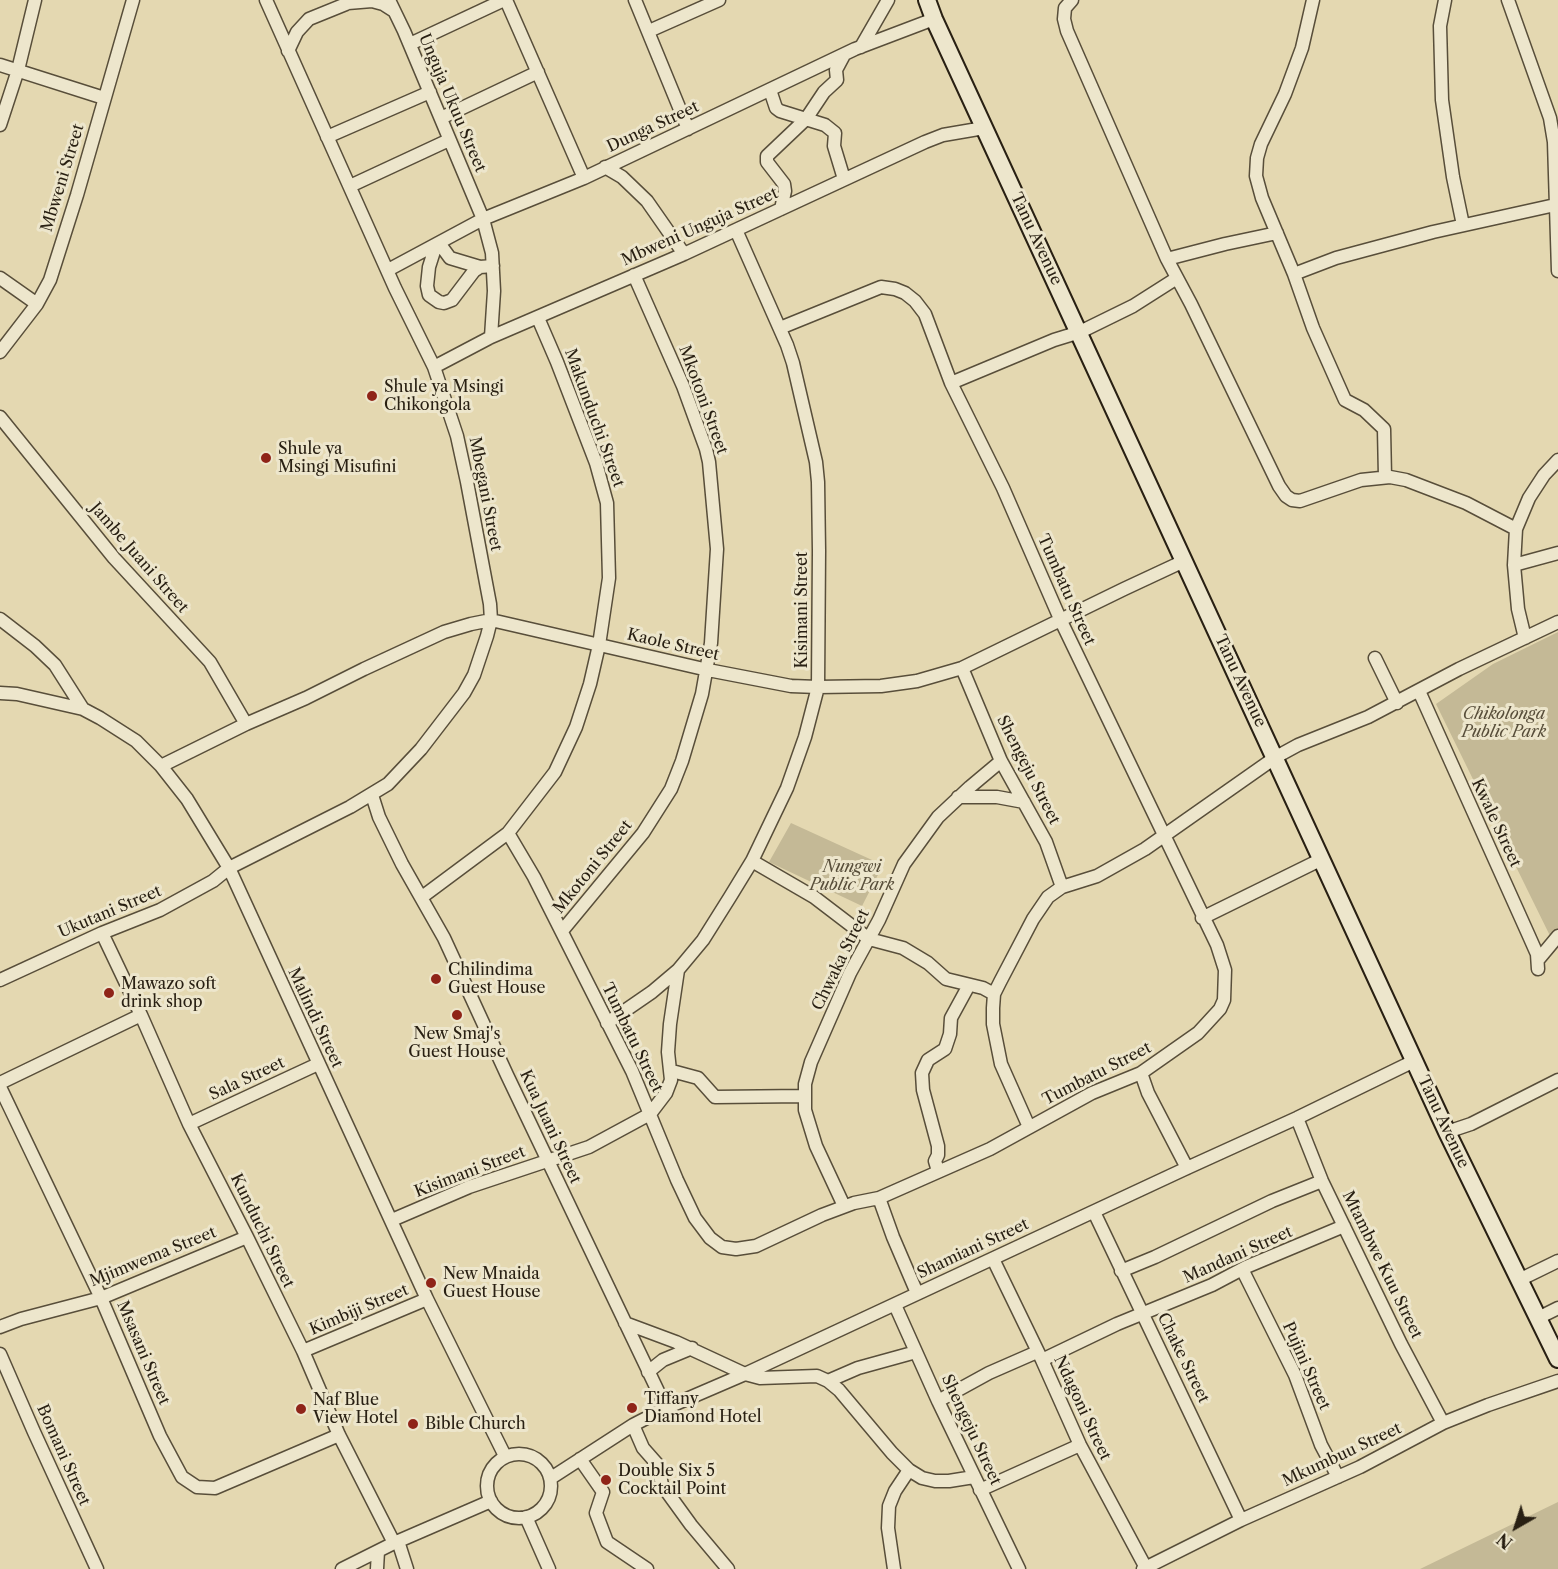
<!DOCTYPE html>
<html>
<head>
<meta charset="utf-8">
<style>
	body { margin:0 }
	#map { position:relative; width:1558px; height:1569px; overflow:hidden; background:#e4d8b1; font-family:"Libre Caslon Text",serif }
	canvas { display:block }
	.north { position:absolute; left:1486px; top:1497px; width:60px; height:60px; -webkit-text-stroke:4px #ede6cc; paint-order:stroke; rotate:219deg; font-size:16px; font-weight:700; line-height:24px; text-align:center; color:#292013 }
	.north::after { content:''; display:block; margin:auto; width:21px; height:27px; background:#292013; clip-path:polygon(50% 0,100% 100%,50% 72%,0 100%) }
</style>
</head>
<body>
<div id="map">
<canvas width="1558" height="1569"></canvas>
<div class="north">N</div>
</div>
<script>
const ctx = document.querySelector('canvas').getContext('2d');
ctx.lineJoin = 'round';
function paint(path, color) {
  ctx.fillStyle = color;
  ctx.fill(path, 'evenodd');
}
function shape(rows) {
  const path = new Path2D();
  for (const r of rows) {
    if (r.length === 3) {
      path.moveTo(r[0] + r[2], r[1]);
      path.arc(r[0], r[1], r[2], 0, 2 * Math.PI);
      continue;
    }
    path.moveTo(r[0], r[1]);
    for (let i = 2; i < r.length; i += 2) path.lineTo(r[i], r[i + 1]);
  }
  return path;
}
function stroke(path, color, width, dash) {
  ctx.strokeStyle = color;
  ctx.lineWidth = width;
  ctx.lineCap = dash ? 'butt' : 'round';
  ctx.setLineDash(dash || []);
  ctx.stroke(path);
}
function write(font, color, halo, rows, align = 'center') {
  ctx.font = font + ' "Libre Caslon Text",serif';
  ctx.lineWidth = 6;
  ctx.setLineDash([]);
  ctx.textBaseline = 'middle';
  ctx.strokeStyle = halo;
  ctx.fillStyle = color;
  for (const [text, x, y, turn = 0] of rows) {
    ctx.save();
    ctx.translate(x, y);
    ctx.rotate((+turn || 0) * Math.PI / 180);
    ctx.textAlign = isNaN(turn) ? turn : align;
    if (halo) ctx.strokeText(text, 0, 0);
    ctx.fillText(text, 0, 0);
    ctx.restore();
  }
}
paint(shape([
	[1558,632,1558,945,1555,946,1436,704,1493,664],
	[791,823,883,865,862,906,769,862],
	[1558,1502,1558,1569,1420,1569]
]), '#c4b996');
const street = shape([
	[389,0,404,31,483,219,492,253,494,291,491,337],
	[506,0,584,178],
	[635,0,688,129],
	[1072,0,1065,8,1064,19,1067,31,1167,259,1191,304,1279,486,1286,496,1292,500,1300,501,1361,480,1390,477,1406,480,1466,503,1516,529],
	[1313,0,1302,48,1285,94,1261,144,1257,158,1256,176,1262,198,1294,274,1313,328,1345,400,1364,410,1384,429,1385,477],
	[1445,0,1440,26,1442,100,1453,177,1463,225],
	[1508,0,1550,118,1554,142,1558,271],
	[348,3,372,1,383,4,394,11],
	[649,31,719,0],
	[410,44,504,0],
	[861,47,888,0],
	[288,51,297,32,309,19,346,4,351,0],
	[0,65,104,98],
	[770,90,776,108,780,111,825,125,835,133,834,146,844,179],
	[441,118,538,72],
	[0,125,18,70,35,0],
	[327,137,430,92],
	[605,167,622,177,647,201,684,254],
	[350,186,449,140],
	[781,209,785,191,784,184,767,162,767,156,806,119,824,92,837,80,836,70,844,55],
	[439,243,450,258,480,267],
	[436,245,429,267,427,286,429,295,439,302,444,303,452,300,474,271,480,267,493,266],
	[1167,259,1225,244,1277,233],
	[388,270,483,219,584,178,855,49,934,19],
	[1294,274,1336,258,1433,232,1555,205],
	[0,278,37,304],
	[0,352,37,304,50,280,77,195,133,0],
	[434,367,491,337,684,254,925,142,943,135,984,128],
	[951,383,1054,340,1080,332,1133,306,1177,278],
	[0,417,114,558,210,662,246,724],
	[1514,565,1558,553],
	[0,619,35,646,55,665,83,709],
	[1525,638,1518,609,1514,565,1516,529,1529,498,1544,475,1558,460],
	[1375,658,1397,703],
	[962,668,1001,761,1046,842,1062,887],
	[1419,691,1529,936,1537,954,1538,969],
	[0,693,17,694,83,709,100,718,136,741,161,766,187,799,229,868,427,1299,505,1456],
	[161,766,246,724,306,698,364,669,444,632,471,624,491,620,708,670,791,686,818,687,881,686,917,681,962,668,1124,589,1184,561],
	[372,795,379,817,402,864,444,938,507,1075,666,1408],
	[958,797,997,797,1024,802],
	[508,833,534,877,632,1071,677,1180,695,1218,710,1238,722,1247,736,1249,756,1246,822,1215,854,1203,879,1198,990,1149,1092,1093,1141,1073,1198,1033,1220,1009,1224,1000,1225,970,1217,945,1061,621,1003,488,951,383,925,314,915,301,905,293,895,289,881,287,780,328],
	[752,861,814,897,869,939,903,948,928,963,946,979,983,988,994,994],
	[422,897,508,833,555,772,576,727,590,684,599,645,609,578,607,503,596,463,557,362,538,318],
	[1202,918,1322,859],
	[562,931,643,833,671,789,682,761,702,694,711,643,717,549,709,462,706,449,683,386,634,275],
	[102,933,141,1015,189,1124,247,1237,303,1351,339,1435,394,1543],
	[1538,960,1558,936],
	[0,980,102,933,160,910,213,881,229,868,350,807,388,784,421,749,464,693,474,675,487,636,491,620,490,604,467,482,457,436,434,367,395,288,266,0],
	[607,1023,652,992,678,970,703,940,730,897,752,861,787,788,805,737,818,687,819,551,818,482,816,462,793,363,787,345,736,230],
	[672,1071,698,1078,715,1097,804,1096],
	[1141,1073,1148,1093,1187,1168],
	[0,1083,141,1015],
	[0,1087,101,1298,160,1436,182,1477,197,1487,215,1488,339,1435],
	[1297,1118,1322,1181,1401,1344,1443,1423],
	[189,1124,318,1064],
	[1029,1127,1001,1064,993,1024,993,1008,994,994,1000,982,1033,919,1048,897,1062,887,1097,876,1145,849,1276,757,1298,745,1368,717,1459,669,1558,622],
	[1447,1132,1471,1124,1558,1080],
	[938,1171,935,1161,938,1155,938,1146,923,1090,922,1073,928,1060,945,1049,950,1034,951,1018,969,985],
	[879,1198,893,1237,917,1293],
	[844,1206,816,1146,805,1110,805,1084,811,1062,850,973,879,920,904,864,938,817,970,787,1001,761],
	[1094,1212,1241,1520],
	[392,1220,469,1187,589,1147,650,1114,666,1093,671,1080,668,1052,670,1024,678,970],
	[993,1259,1042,1360,1080,1445,1146,1568],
	[1242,1269,1295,1375,1321,1445,1338,1477],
	[1121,1271,1155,1257,1272,1201,1322,1181],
	[1519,1280,1558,1261],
	[895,1305,938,1401,1019,1569],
	[1538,1318,1558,1308],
	[625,1323,676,1342,745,1374,760,1378,817,1376,828,1381,839,1390,892,1453,909,1470,922,1478,935,1481,949,1481,974,1477],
	[0,1327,21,1319,101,1298,247,1237],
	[303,1351,427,1299],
	[0,1354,34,1432,97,1569],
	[1042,1360,1117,1324,1212,1285,1246,1267,1344,1226],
	[648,1372,663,1360,692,1348],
	[828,1381,858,1368,916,1352],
	[938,1401,989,1373,1037,1352],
	[633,1425,643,1448,658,1465,662,1485,691,1525,728,1569],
	[519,1486,32],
	[580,1459,603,1492,596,1513,607,1542,647,1569],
	[551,1478,633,1425,666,1408,745,1374,1187,1168,1297,1118,1414,1061],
	[980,1490,1080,1445],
	[526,1517,549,1569],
	[398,1541,407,1569],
	[342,1569,394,1543,491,1501],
	[377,1569,378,1551],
	[894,1569,888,1528,889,1506,895,1491,909,1470],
	[1143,1569,1241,1520,1360,1467,1443,1423,1488,1405,1558,1381]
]);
const secondary = shape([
	[927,0,934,19,1447,1132,1558,1359]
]);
stroke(street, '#584e3a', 15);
stroke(secondary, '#292013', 20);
stroke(street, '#ede6cc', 12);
stroke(secondary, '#ede6cc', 16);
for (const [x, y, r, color] of [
	[372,396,6,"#8f2418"],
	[266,458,6,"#8f2418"],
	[436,979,6,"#8f2418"],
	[109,993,6,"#8f2418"],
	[457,1015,6,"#8f2418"],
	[431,1283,6,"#8f2418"],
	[632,1408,6,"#8f2418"],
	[301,1409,6,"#8f2418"],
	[413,1424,6,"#8f2418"],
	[606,1480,6,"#8f2418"]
]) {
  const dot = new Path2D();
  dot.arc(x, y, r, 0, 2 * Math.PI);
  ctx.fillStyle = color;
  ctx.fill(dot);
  stroke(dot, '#ede6cc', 2);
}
write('16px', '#292013', '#ede6cc', [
	["Unguja Ukuu Street",452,103,67],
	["Dunga Street",653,127,-25],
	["Mbweni Street",63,178,-73],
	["Mbweni Unguja Street",700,227,-24],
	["Tanu Avenue",1036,239,65],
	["Mkotoni Street",703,400,70],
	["Makunduchi Street",594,418,70],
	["Mbegani Street",485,494,79],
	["Jambe Juani Street",139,558,49],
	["Tumbatu Street",1066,590,66],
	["Kisimani Street",802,610,-90],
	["Kaole Street",673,645,13],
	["Tanu Avenue",1240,681,65],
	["Shengeju Street",1028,770,63],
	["Kwale Street",1496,823,65],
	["Mkotoni Street",593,867,-51],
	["Ukutani Street",110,912,-23],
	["Chwaka Street",841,960,-64],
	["Malindi Street",315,1018,65],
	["Tumbatu Street",632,1038,64],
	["Tumbatu Street",1097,1074,-27],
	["Sala Street",247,1079,-25],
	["Tanu Avenue",1443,1122,65],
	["Kua Juani Street",550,1127,65],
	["Kisimani Street",470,1172,-21],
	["Kunduchi Street",262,1231,64],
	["Shamiani Street",973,1249,-25],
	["Mandani Street",1238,1255,-24],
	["Mjimwema Street",153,1257,-22],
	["Mtambwe Kuu Street",1382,1265,64],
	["Kimbiji Street",359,1310,-23],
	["Msasani Street",143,1353,67],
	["Chake Street",1183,1358,64],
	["Pujini Street",1306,1366,66],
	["Ndagoni Street",1082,1408,65],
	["Shengeju Street",971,1430,65],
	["Bomani Street",63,1455,66],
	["Mkumbuu Street",1342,1455,-25]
]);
write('16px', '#292013', '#ede6cc', [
	["Shule ya Msingi",384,387],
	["Chikongola",384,405],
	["Shule ya",278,449],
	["Msingi Misufini",278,467],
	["Chilindima",448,970],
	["Guest House",448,988],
	["Mawazo soft",121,984],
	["drink shop",121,1002],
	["New Smaj's",457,1034,"center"],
	["Guest House",457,1052,"center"],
	["New Mnaida",443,1274],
	["Guest House",443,1292],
	["Tiffany",644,1399],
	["Diamond Hotel",644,1417],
	["Naf Blue",313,1400],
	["View Hotel",313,1418],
	["Bible Church",425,1424],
	["Double Six 5",618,1471],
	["Cocktail Point",618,1489]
], 'left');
write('italic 16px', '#584e3a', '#ede6cc', [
	["Chikolonga",1504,714],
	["Public Park",1504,732],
	["Nungwi",852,867],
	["Public Park",852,885]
]);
</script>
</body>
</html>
